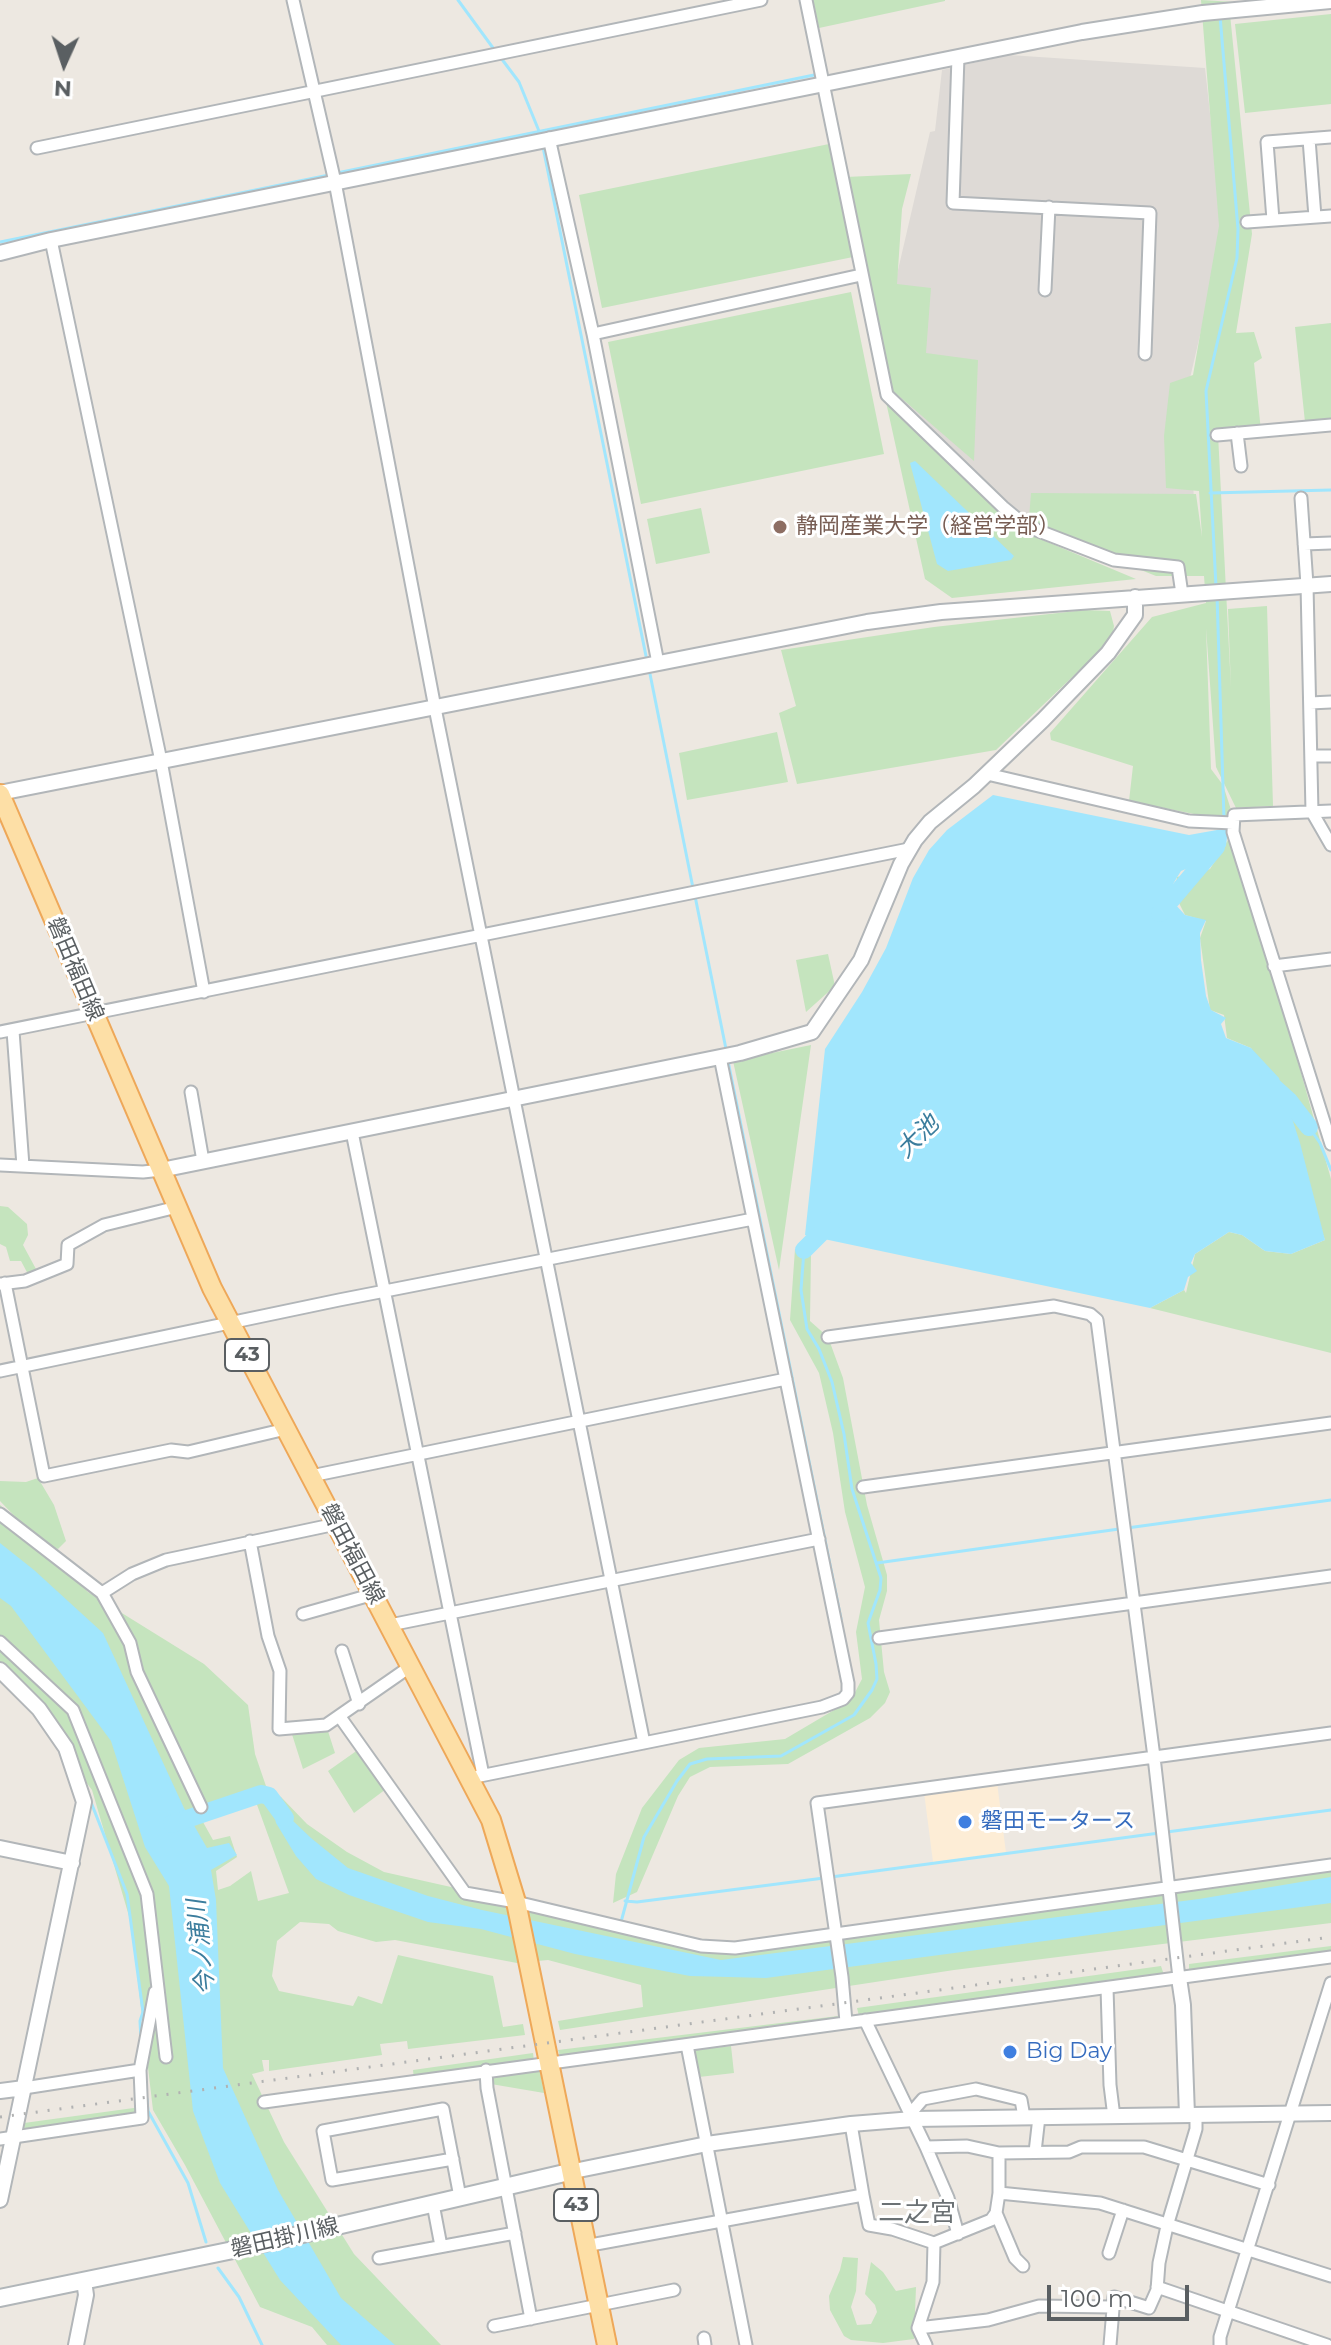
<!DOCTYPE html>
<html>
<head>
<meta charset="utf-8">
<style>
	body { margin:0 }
	#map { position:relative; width:1331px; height:2345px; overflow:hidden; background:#ede8e1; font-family:Montserrat,sans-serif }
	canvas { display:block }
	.north { position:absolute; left:24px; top:24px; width:80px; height:80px; -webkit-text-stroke:6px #fff; paint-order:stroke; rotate:183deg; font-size:22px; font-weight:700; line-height:32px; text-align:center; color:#5a5f62 }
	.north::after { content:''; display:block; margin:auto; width:28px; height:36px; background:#5a5f62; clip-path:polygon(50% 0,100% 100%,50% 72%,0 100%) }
	.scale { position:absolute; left:1047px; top:2285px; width:142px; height:36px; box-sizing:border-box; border:4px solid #5a5f62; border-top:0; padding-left:10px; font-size:24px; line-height:28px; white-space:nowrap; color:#5a5f62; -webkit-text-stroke:6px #fff; paint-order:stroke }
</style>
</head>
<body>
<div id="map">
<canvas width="1331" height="2345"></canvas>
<div class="north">N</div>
<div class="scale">100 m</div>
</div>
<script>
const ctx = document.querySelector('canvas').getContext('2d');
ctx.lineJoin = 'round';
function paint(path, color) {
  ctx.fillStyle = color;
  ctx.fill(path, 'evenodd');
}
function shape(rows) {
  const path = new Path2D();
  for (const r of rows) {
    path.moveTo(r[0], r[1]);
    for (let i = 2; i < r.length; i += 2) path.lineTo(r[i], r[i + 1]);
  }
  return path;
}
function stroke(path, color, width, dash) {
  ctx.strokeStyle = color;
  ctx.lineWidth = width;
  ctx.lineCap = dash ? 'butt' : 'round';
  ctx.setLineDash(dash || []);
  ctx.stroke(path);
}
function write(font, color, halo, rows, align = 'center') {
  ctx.font = font + ' Montserrat,"Noto Sans JP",sans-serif';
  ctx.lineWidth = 6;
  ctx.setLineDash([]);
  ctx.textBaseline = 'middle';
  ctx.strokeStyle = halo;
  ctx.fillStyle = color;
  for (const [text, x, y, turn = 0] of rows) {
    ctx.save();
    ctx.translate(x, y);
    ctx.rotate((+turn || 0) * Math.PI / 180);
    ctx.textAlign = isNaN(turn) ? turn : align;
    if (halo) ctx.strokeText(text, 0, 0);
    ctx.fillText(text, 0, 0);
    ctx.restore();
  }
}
paint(shape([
	[997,1782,1006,1853,933,1862,924,1792]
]), '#fdedd6');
paint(shape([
	[1009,55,1205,68,1222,222,1217,262,1187,391,1198,561,1044,530,1013,514,891,397,879,352,930,132,935,131,942,70]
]), '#dedad6');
paint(shape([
	[813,0,945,0,945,1,819,28],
	[1201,0,1235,2,1230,14,1252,234,1236,333,1254,332,1262,358,1254,363,1261,431,1218,434,1231,688,1228,609,1267,606,1273,806,1236,808,1216,767,1206,628,1211,769,1223,785,1234,819,1214,818,1129,801,1133,766,1051,740,1050,733,1152,617,1206,603,1204,576,1156,576,1108,557,1029,518,1031,493,1196,494,1202,537,1199,491,1166,488,1164,436,1170,383,1193,375,1219,226],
	[1331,14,1331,104,1245,113,1235,24],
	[829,144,853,257,602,308,579,195],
	[911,174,902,209,897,284,931,288,926,353,978,360,974,461,892,390,846,177],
	[851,292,884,454,641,504,608,342],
	[1331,323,1331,419,1305,422,1295,327],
	[886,402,1026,533,1136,579,952,598,925,579],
	[701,508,710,553,656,564,647,519],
	[1085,610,1110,611,1114,626,1112,639,996,750,797,784,779,713,796,706,781,650,934,627],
	[777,732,788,782,687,800,679,753],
	[1233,832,1331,1179,1331,1353,1150,1308,1184,1290,1186,1293,1195,1254,1229,1232,1242,1235,1265,1251,1291,1254,1325,1240,1251,1048,1227,1038,1224,1015,1210,1010,1200,938,1206,921,1185,915,1175,895,1177,877,1210,869],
	[828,954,835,986,806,1012,796,960],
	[811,1045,779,1270,733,1061],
	[0,1206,8,1207,27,1224,28,1235,23,1245,36,1269,29,1276,21,1261,10,1261,6,1247,0,1244],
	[795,1249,811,1255,810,1321,828,1337,843,1378,867,1505,887,1575,887,1591,879,1620,884,1672,890,1692,885,1703,870,1718,788,1764,710,1767,690,1777,678,1796,637,1892,613,1903,616,1874,642,1808,679,1760,699,1748,785,1739,851,1700,862,1679,856,1632,865,1587,845,1512,833,1433,819,1373,790,1320],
	[38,1478,54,1505,66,1541,58,1549,38,1542,88,1592,204,1664,248,1705,255,1754,267,1789,281,1797,307,1824,347,1852,384,1872,723,1948,1331,1865,1331,1923,954,1970,560,2030,558,2021,643,2007,641,1985,548,1960,517,1963,395,1940,376,1942,338,1931,329,1924,300,1922,277,1941,272,1976,279,1991,353,2006,358,1996,382,2004,398,1955,493,1976,503,2027,523,2024,525,2035,408,2049,407,2041,380,2044,382,2055,269,2071,269,2060,262,2060,264,2071,252,2074,284,2142,354,2254,441,2345,327,2345,312,2327,260,2307,185,2165,153,2110,131,1923,92,1790,33,1713,0,1678,0,1505,22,1524,0,1501,0,1481,26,1482],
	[256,1802,289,1893,258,1901,251,1871,230,1886,218,1890,216,1871,237,1857,230,1836,213,1840,203,1822],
	[326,1725,335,1753,303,1769,290,1728],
	[362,1747,390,1786,354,1813,328,1771],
	[1331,1946,1331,1957,1189,1974,1189,1964],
	[1161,1966,1165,1978,859,2016,857,2008],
	[838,2016,835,2024,561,2059,558,2050],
	[731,2046,734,2073,699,2077,694,2050],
	[533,2053,534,2061,414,2080,413,2070],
	[539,2066,544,2093,491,2084,490,2073],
	[141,2107,142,2118,24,2131,24,2123],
	[843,2257,858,2258,856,2291,851,2307,857,2325,871,2324,877,2312,875,2305,865,2294,871,2262,883,2272,896,2291,916,2287,914,2339,883,2343,851,2340,844,2336,830,2310,829,2296,840,2270]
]), '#c5e4be');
paint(shape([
	[915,461,1014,556,1011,560,948,571,937,564,910,463],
	[993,795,1189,835,1228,828,1226,846,1213,862,1196,865,1181,871,1173,884,1174,903,1185,915,1206,920,1200,933,1201,960,1206,996,1211,1010,1226,1018,1221,1024,1226,1038,1251,1048,1279,1078,1300,1143,1325,1240,1291,1254,1265,1251,1242,1235,1229,1232,1195,1254,1191,1263,1197,1271,1188,1277,1184,1290,1150,1308,805,1235,825,1049,862,992,886,948,913,878,929,850,947,830],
	[0,1543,34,1570,103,1633,184,1808,207,1848,229,1843,237,1855,211,1870,216,1900,223,2068,278,2190,341,2298,395,2345,341,2345,280,2280,220,2183,193,2111,169,1886,145,1847,111,1741,11,1606,0,1598],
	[271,1800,311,1838,348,1868,428,1896,482,1910,721,1960,1199,1899,1331,1877,1331,1903,766,1978,690,1976,575,1954,481,1929,428,1922,349,1895,316,1879,296,1856,276,1823]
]), '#a1e6fd');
stroke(shape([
	[458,0,496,52],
	[501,58,519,82,541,136],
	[543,147,647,661],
	[337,173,819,74],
	[0,242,329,175],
	[1210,493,1331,490],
	[1216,587,1206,391,1237,258,1238,229,1220,16],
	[1217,595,1224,819],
	[649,669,693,888],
	[695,896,726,1049],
	[728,1061,841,1619],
	[1309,1127,1320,1143,1331,1170],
	[1127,1528,1331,1500],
	[877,1563,1119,1529],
	[89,1797,127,1894,143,2012,140,2021,141,2040],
	[831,1877,1331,1810],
	[625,1901,637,1902,824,1878],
	[621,1922,644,1837,677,1781,690,1764,707,1759,781,1756,854,1715,872,1690,877,1679,876,1664,868,1623,880,1590,881,1578,852,1489,844,1434,832,1382,819,1349,807,1329,801,1290,804,1250],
	[147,2099,148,2111,188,2183,206,2242],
	[218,2268,239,2297,262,2345]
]), '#a1e6fd', 3);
stroke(shape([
	[1160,913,1216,847],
	[1268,1082,1289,1101,1309,1127],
	[804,1250,833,1221],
	[172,1824,261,1794,269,1796,285,1818]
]), '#a1e6fd', 18);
const minor = shape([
	[293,0,335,182,435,708,644,1743],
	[806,0,887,395,1003,507,1026,526,1114,560,1178,567,1182,594],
	[958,57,953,203,1150,213,1145,354],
	[549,138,593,334,658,663],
	[1309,139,1315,217],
	[37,148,761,0],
	[1273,220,1267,142,1331,137],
	[1247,222,1331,216],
	[51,240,161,761,204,992],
	[1045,290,1049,207],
	[593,334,861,275],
	[1237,433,1241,466],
	[1217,435,1331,425],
	[1301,498,1307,585,1312,812,1331,845],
	[1304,544,1331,543],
	[1310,703,1331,702],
	[1311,756,1331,756],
	[987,774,1189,821,1233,823],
	[1331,811,1234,815,1233,832,1331,1144],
	[1274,966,1331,959],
	[13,1031,23,1166],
	[0,1032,909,849],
	[191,1092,203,1161],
	[352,1132,483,1775],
	[0,1165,143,1172,161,1170],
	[5,1283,44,1476,171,1450,188,1452,286,1429],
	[0,1284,25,1281,67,1264,68,1245,104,1225,177,1207],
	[828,1337,1054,1306,1090,1314,1097,1320,1154,1757,1179,1978],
	[0,1371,339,1300,753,1219],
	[311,1476,786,1379],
	[863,1487,1331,1423],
	[0,1514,102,1593,130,1643,137,1672,201,1807],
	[250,1541,268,1636,280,1671,279,1729,326,1725,411,1666],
	[102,1593,132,1574,166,1560,336,1524],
	[303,1614,374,1594],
	[390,1625,819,1539],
	[879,1638,1331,1576],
	[0,1642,73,1710,147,1894,166,2057],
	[342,1651,359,1704],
	[340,1717,465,1893,516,1902,701,1946,735,1948,1331,1865],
	[470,1778,822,1707,843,1699,848,1693,848,1683,720,1057],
	[1107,1988,1110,2085,1114,2117],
	[865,2020,926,2147,948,2198,958,2234],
	[846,2022,842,1977,817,1803,1331,1733],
	[687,2045,746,2345],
	[486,2070,487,2088,531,2319],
	[24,2088,140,2070,155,1992],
	[264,2102,1331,1957],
	[910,2114,923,2099,976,2089,1021,2100,1024,2117],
	[0,2139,142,2118,140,2070],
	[926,2147,967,2146,999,2153,1069,2152,1081,2147,1144,2147,1269,2185],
	[1035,2152,1039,2117],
	[999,2153,999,2193],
	[453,2159,332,2180,323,2131,443,2109,460,2197],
	[863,2195,869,2225,892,2229,934,2243,991,2220,996,2213,999,2193,1100,2203,1331,2276],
	[433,2204,441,2246],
	[996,2213,1015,2258,1023,2266],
	[585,2246,863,2195,851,2124],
	[1109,2253,1123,2210],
	[379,2258,515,2233],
	[1157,2287,1327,2345],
	[494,2326,674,2290],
	[918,2328,988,2320,1039,2306,1112,2307],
	[704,2338,705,2345],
	[926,2345,918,2328,933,2282,934,2243],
	[1110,2345,1114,2297,1149,2308,1157,2290,1159,2263,1167,2226,1196,2129,1196,2115],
	[1220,2345,1220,2337,1331,1983]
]);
const tertiary = shape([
	[0,253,51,240,1082,32,1203,13,1331,1],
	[0,793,867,622,941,612,1331,584],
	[161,1170,740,1053,812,1032,861,960,901,864,915,840,930,822,974,786,1043,720,1108,653,1135,615,1135,597],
	[0,1670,39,1709,66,1748,84,1802,0,2200],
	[0,1848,72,1863],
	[1179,1978,1183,2005,1187,2115],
	[0,2091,24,2088],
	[569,2172,707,2144,851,2124,913,2119,1331,2113],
	[76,2345,86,2295,84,2281]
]);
const secondary = shape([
	[0,2298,238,2249,569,2172]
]);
const primary = shape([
	[0,794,212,1288,491,1820,516,1902,607,2345]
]);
stroke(minor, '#b2b6b9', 15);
stroke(tertiary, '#b2b6b9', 18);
stroke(secondary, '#b1b6b9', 20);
stroke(primary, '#eea859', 22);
stroke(minor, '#fff', 11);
stroke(tertiary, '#fff', 14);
stroke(secondary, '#fff', 16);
stroke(primary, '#fddfa6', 18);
stroke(shape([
	[0,2117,1331,1937]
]), '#b1b2b2', 3, [2, 10]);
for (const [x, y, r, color] of [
	[780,527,8,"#8d6e63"],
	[965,1822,8,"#3f7fe0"],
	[1010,2052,8,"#3f7fe0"]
]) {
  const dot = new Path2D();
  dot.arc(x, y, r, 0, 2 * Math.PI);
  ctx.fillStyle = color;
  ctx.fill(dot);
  stroke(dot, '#fff', 3);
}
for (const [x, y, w] of [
	[247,1355,44],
	[576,2205,44]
]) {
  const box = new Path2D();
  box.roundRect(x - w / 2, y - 16, w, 32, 6);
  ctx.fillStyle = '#fff';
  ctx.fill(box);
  stroke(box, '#5a5f62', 2);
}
write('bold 20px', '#5a5f62', null, [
	["43",247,1355],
	["43",576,2205]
]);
write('22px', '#785e54', '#fff', [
	["静岡産業大学（経営学部）",796,527]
], 'left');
write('22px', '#5a5f62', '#fff', [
	["磐田福田線",75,969,67],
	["磐田福田線",352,1554,62],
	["磐田掛川線",285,2238,-13]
]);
write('22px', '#366cbe', '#fff', [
	["磐田モータース",981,1822],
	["Big Day",1026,2052]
], 'left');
write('italic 24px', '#3b7d9d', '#fff', [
	["大池",918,1137,-45],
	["今ノ浦川",202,1947,-96]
]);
write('26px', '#6b7174', '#fff', [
	["二之宮",917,2213]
]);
</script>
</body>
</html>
